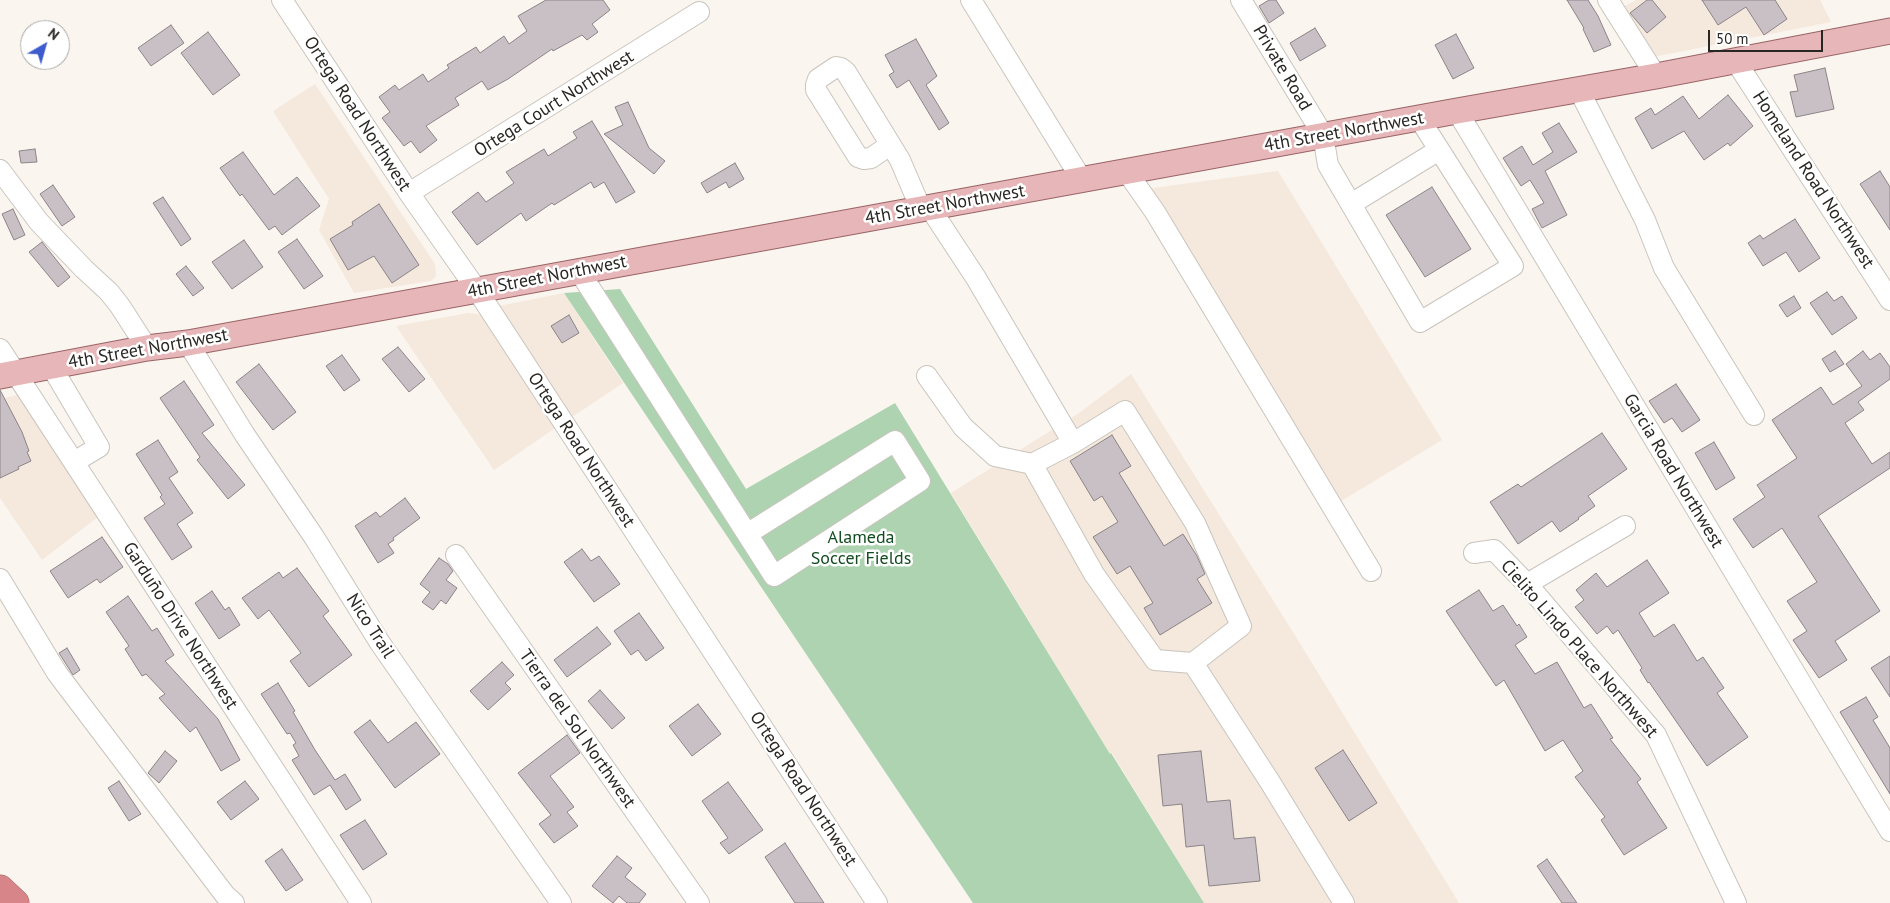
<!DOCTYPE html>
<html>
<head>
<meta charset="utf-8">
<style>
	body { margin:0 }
	#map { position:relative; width:1890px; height:903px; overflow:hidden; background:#fbf5ef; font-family:"PT Sans",sans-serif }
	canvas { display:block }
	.north { position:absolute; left:20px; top:20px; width:50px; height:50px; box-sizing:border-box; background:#fff; border:1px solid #a9a9a7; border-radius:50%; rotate:38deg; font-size:14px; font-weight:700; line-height:20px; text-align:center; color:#292724 }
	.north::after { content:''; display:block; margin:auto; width:18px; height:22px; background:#3d5bcd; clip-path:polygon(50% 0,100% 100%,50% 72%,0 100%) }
	.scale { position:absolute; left:1708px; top:30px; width:115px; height:22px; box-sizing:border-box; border:2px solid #292724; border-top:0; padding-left:6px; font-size:15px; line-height:18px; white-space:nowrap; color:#292724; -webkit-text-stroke:4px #fff; paint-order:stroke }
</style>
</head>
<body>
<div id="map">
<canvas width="1890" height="903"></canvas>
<div class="north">N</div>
<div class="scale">50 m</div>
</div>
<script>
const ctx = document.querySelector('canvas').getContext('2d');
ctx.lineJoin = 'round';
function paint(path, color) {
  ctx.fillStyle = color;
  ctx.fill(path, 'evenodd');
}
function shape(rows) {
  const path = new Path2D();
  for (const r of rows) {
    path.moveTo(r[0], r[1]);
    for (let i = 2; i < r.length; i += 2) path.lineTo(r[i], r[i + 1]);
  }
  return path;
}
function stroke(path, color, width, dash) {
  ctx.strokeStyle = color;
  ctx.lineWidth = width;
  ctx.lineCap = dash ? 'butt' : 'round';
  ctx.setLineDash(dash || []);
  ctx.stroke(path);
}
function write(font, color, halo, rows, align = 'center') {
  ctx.font = font + ' "PT Sans",sans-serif';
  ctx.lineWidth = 5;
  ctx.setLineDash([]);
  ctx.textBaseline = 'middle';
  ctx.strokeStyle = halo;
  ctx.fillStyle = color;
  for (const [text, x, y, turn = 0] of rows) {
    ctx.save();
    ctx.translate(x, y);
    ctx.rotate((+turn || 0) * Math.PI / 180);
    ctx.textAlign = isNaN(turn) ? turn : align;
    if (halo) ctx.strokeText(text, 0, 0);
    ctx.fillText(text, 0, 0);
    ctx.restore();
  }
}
paint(shape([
	[1636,0,1820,0,1831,22,1648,58,1623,7],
	[315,84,435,264,436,276,431,281,354,293,319,230,329,199,273,111],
	[1278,171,1442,440,1338,503,1146,189],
	[564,293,623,383,572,417,499,306],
	[468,313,483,315,558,426,494,470,396,326],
	[1131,374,1296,637,1459,903,1204,903,1112,753,1110,754,951,493,1079,413],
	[22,394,98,517,42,560,0,498,0,399]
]), '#f4e9dc');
paint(shape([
	[620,289,746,489,895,403,1110,754,1111,753,1204,903,973,903,564,293]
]), '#aed3b1');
const building = shape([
	[546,0,603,0,610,10,592,24,598,32,587,40,582,35,553,51,552,49,508,79,488,90,482,81,455,98,459,105,426,126,437,140,420,153,411,141,404,146,382,118,390,112,379,97,395,85,399,90,423,74,428,82,449,68,447,65,476,47,480,53,504,36,509,44,527,31,518,16,546,0],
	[1269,0,1276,0,1284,13,1269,23,1259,6,1269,0],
	[1567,0,1588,0,1598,16,1611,45,1594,52,1583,29,1584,28,1567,0],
	[1647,0,1652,0,1666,17,1647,33,1630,13,1647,0],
	[1702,0,1775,0,1787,19,1764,35,1746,7,1718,25,1702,0],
	[171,25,184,43,151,66,138,48,171,25],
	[1315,28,1326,46,1300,61,1290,43,1315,28],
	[208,32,240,75,213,95,181,53,208,32],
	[1456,34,1474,68,1453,79,1435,45,1456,34],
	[916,39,937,76,926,85,949,123,939,130,909,80,897,88,889,75,894,72,885,55,916,39],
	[1825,68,1834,109,1796,117,1790,92,1798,91,1794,75,1825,68],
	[1728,95,1753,126,1730,146,1728,143,1704,160,1684,131,1652,149,1635,118,1651,108,1655,115,1683,96,1699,119,1728,95],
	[628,102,649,148,665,161,654,174,604,134,623,125,615,107,628,102],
	[592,121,635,192,616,203,604,182,594,188,591,182,554,205,552,203,526,221,521,213,477,245,452,212,478,192,486,202,514,183,506,172,544,149,548,156,577,138,573,132,592,121],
	[1559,123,1577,152,1545,171,1567,215,1542,228,1532,209,1544,203,1530,180,1521,186,1503,158,1522,146,1533,165,1553,152,1542,133,1559,123],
	[35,149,37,162,21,163,19,151,35,149],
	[243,152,274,195,297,177,320,206,282,235,275,226,269,230,242,194,240,196,220,168,243,152],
	[735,163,744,179,729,188,726,182,707,193,701,183,735,163],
	[1880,171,1890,187,1890,230,1860,184,1880,171],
	[53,185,75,217,62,226,40,194,53,185],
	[1432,187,1471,249,1425,277,1386,215,1432,187],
	[163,197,191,239,181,246,153,203,163,197],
	[379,204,419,265,392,283,374,256,348,270,330,239,353,225,352,222,379,204],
	[13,209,25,235,14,240,2,214,13,209],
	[1795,219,1820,258,1799,272,1786,252,1763,266,1748,243,1760,235,1763,239,1795,219],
	[297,239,323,276,304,289,278,252,297,239],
	[244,240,263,267,232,289,212,262,244,240],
	[42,242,70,277,58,287,29,252,42,242],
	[186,266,204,288,193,296,176,274,186,266],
	[1827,292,1834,301,1842,296,1857,318,1832,335,1810,303,1827,292],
	[1794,296,1801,308,1787,317,1779,305,1794,296],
	[569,315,579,333,562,343,551,326,569,315],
	[398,347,425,379,409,392,382,359,398,347],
	[1835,351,1844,364,1830,372,1822,359,1835,351],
	[1863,351,1870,360,1880,353,1890,367,1890,379,1858,402,1864,410,1845,423,1872,464,1890,452,1890,468,1818,516,1880,611,1835,641,1847,660,1819,678,1793,640,1807,631,1787,601,1817,582,1782,528,1753,548,1733,519,1765,497,1757,485,1797,458,1772,420,1821,387,1833,405,1862,386,1846,364,1863,351],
	[342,355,360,380,344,391,326,366,342,355],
	[259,364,296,412,273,430,236,382,259,364],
	[184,381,214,425,202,433,245,485,228,499,197,460,200,457,160,398,184,381],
	[1676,384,1700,420,1682,432,1672,418,1664,423,1649,401,1676,384],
	[0,390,22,432,29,451,27,452,31,461,18,467,19,469,0,478,0,390],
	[1602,433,1627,469,1588,496,1595,506,1578,518,1579,519,1560,532,1552,521,1518,544,1490,502,1518,484,1521,487,1602,433],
	[1112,435,1131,466,1119,473,1164,546,1183,534,1197,556,1205,574,1197,579,1212,603,1160,635,1144,608,1153,603,1130,566,1117,574,1093,537,1118,522,1102,496,1094,501,1070,461,1112,435],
	[158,440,178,472,169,478,193,513,177,524,192,547,172,560,144,518,165,504,160,497,162,495,136,454,158,440],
	[1714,442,1735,478,1716,490,1695,453,1714,442],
	[405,498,420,518,393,538,394,540,388,544,394,553,378,563,355,526,376,512,380,517,405,498],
	[102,537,123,567,100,583,97,579,68,598,50,571,102,537],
	[582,549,591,561,599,556,620,584,594,602,564,562,582,549],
	[439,558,448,564,453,571,446,580,457,588,446,604,441,600,433,610,422,602,430,592,420,584,439,558],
	[1647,560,1669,593,1639,613,1654,637,1674,624,1697,661,1703,657,1724,688,1717,693,1748,737,1707,766,1649,682,1648,683,1640,670,1642,668,1618,630,1613,634,1607,626,1597,634,1575,607,1584,600,1576,590,1596,573,1607,587,1647,560],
	[297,568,329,611,323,616,352,655,309,687,290,661,301,653,269,610,258,619,242,598,279,572,283,578,297,568],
	[1479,590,1493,611,1503,605,1517,626,1519,624,1527,637,1515,645,1535,674,1557,662,1584,708,1591,704,1613,738,1610,739,1641,779,1637,782,1667,828,1624,855,1601,820,1605,817,1575,777,1583,771,1563,740,1545,751,1504,680,1496,686,1446,611,1479,590],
	[212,591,225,610,229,607,240,625,219,639,195,603,212,591],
	[128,596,152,631,157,628,174,655,165,661,218,719,240,760,221,771,196,727,190,732,159,698,165,694,146,674,142,676,125,649,129,646,106,612,128,596],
	[639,613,664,648,646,661,638,650,631,655,614,631,639,613],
	[597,627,611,644,567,677,554,660,597,627],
	[67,648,80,670,73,675,59,653,67,648],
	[1890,656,1890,697,1871,668,1890,656],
	[502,662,514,675,505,683,511,689,488,710,470,691,502,662],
	[278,683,295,711,293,712,315,750,335,780,345,774,361,800,346,810,330,785,314,795,292,760,299,756,293,745,296,743,290,733,287,734,261,694,278,683],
	[600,690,625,718,612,729,588,701,600,690],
	[1866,697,1878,717,1873,720,1890,748,1890,794,1840,712,1866,697],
	[698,704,721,734,692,756,669,726,698,704],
	[370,720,388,743,416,722,440,754,395,788,354,732,370,720],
	[567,735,580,753,550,776,574,807,567,812,578,826,554,843,539,824,551,815,518,773,567,735],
	[1343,750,1377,803,1349,821,1315,768,1343,750],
	[165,751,177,761,159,783,148,773,165,751],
	[1201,751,1207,802,1230,800,1234,839,1255,837,1260,881,1209,886,1204,845,1186,847,1182,804,1163,806,1158,755,1201,751],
	[119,781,141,814,129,821,108,788,119,781],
	[245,781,259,799,231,820,217,802,245,781],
	[728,782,763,830,729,854,720,843,728,838,702,801,728,782],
	[365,820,387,854,363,870,340,835,365,820],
	[785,843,824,903,795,903,765,857,785,843],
	[282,849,303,880,286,891,265,861,282,849],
	[617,856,632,868,625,877,646,894,639,903,627,903,619,896,613,903,592,886,617,856],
	[1547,859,1577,903,1562,903,1537,866,1547,859]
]);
paint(building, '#c8c0c4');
stroke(building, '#8c8488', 1);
const minor = shape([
	[282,0,409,193,477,290,877,903],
	[971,0,1082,180],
	[1241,0,1323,135,1328,165,1420,322,1513,266,1419,118],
	[1608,0,1656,76],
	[1735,60,1890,300],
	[1579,90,1645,220,1664,268,1754,415],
	[1457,111,1890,831],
	[890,145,871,158,864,159,858,157,816,90,816,85,818,79,836,67,841,68,846,72,900,160,921,209],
	[0,170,39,222,84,269,109,292,120,306,147,348],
	[1127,172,1155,212,1371,571],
	[409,193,699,12],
	[1351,204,1439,150],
	[930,208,976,278,1073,443],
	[579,271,774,576,920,481,895,441,747,534],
	[188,343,245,435,314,537,380,643,561,903],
	[0,349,361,903],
	[51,366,99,447,74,462],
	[927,376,963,427,995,456,1032,464],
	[1125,411,1195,523,1241,626,1193,663,1155,660,1094,574,1032,464,1073,443,1125,411],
	[1474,553,1494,550,1527,584,1656,735,1736,903],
	[456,555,699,903],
	[0,579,57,673,225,895,234,903],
	[1527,584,1625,526],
	[1193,663,1270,782,1344,903]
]);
const major = shape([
	[0,376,147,348,188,343,1457,111,1656,76,1890,31]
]);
const highway = shape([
	[0,889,15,903]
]);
stroke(minor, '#c9c4bd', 22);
stroke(major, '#9a6466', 27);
stroke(highway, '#9a6466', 29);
stroke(minor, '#fff', 20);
stroke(major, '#e7b6b8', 25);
stroke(highway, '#d78589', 28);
write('18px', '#292724', '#fff', [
	["Private Road",1282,68,59],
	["Ortega Court Northwest",554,104,-32],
	["Ortega Road Northwest",357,114,57],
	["4th Street Northwest",1344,132,-10],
	["Homeland Road Northwest",1813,180,57],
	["4th Street Northwest",945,205,-10],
	["4th Street Northwest",547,277,-11],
	["4th Street Northwest",148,349,-10],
	["Ortega Road Northwest",581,450,57],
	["Garcia Road Northwest",1673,471,59],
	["Garduño Drive Northwest",180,626,57],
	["Nico Trail",370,626,57],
	["Cielito Lindo Place Northwest",1579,649,49],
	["Tierra del Sol Northwest",577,729,55],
	["Ortega Road Northwest",803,789,57]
]);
write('18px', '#114c1e', '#fff', [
	["Alameda",861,538],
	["Soccer Fields",861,559]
]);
</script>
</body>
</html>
